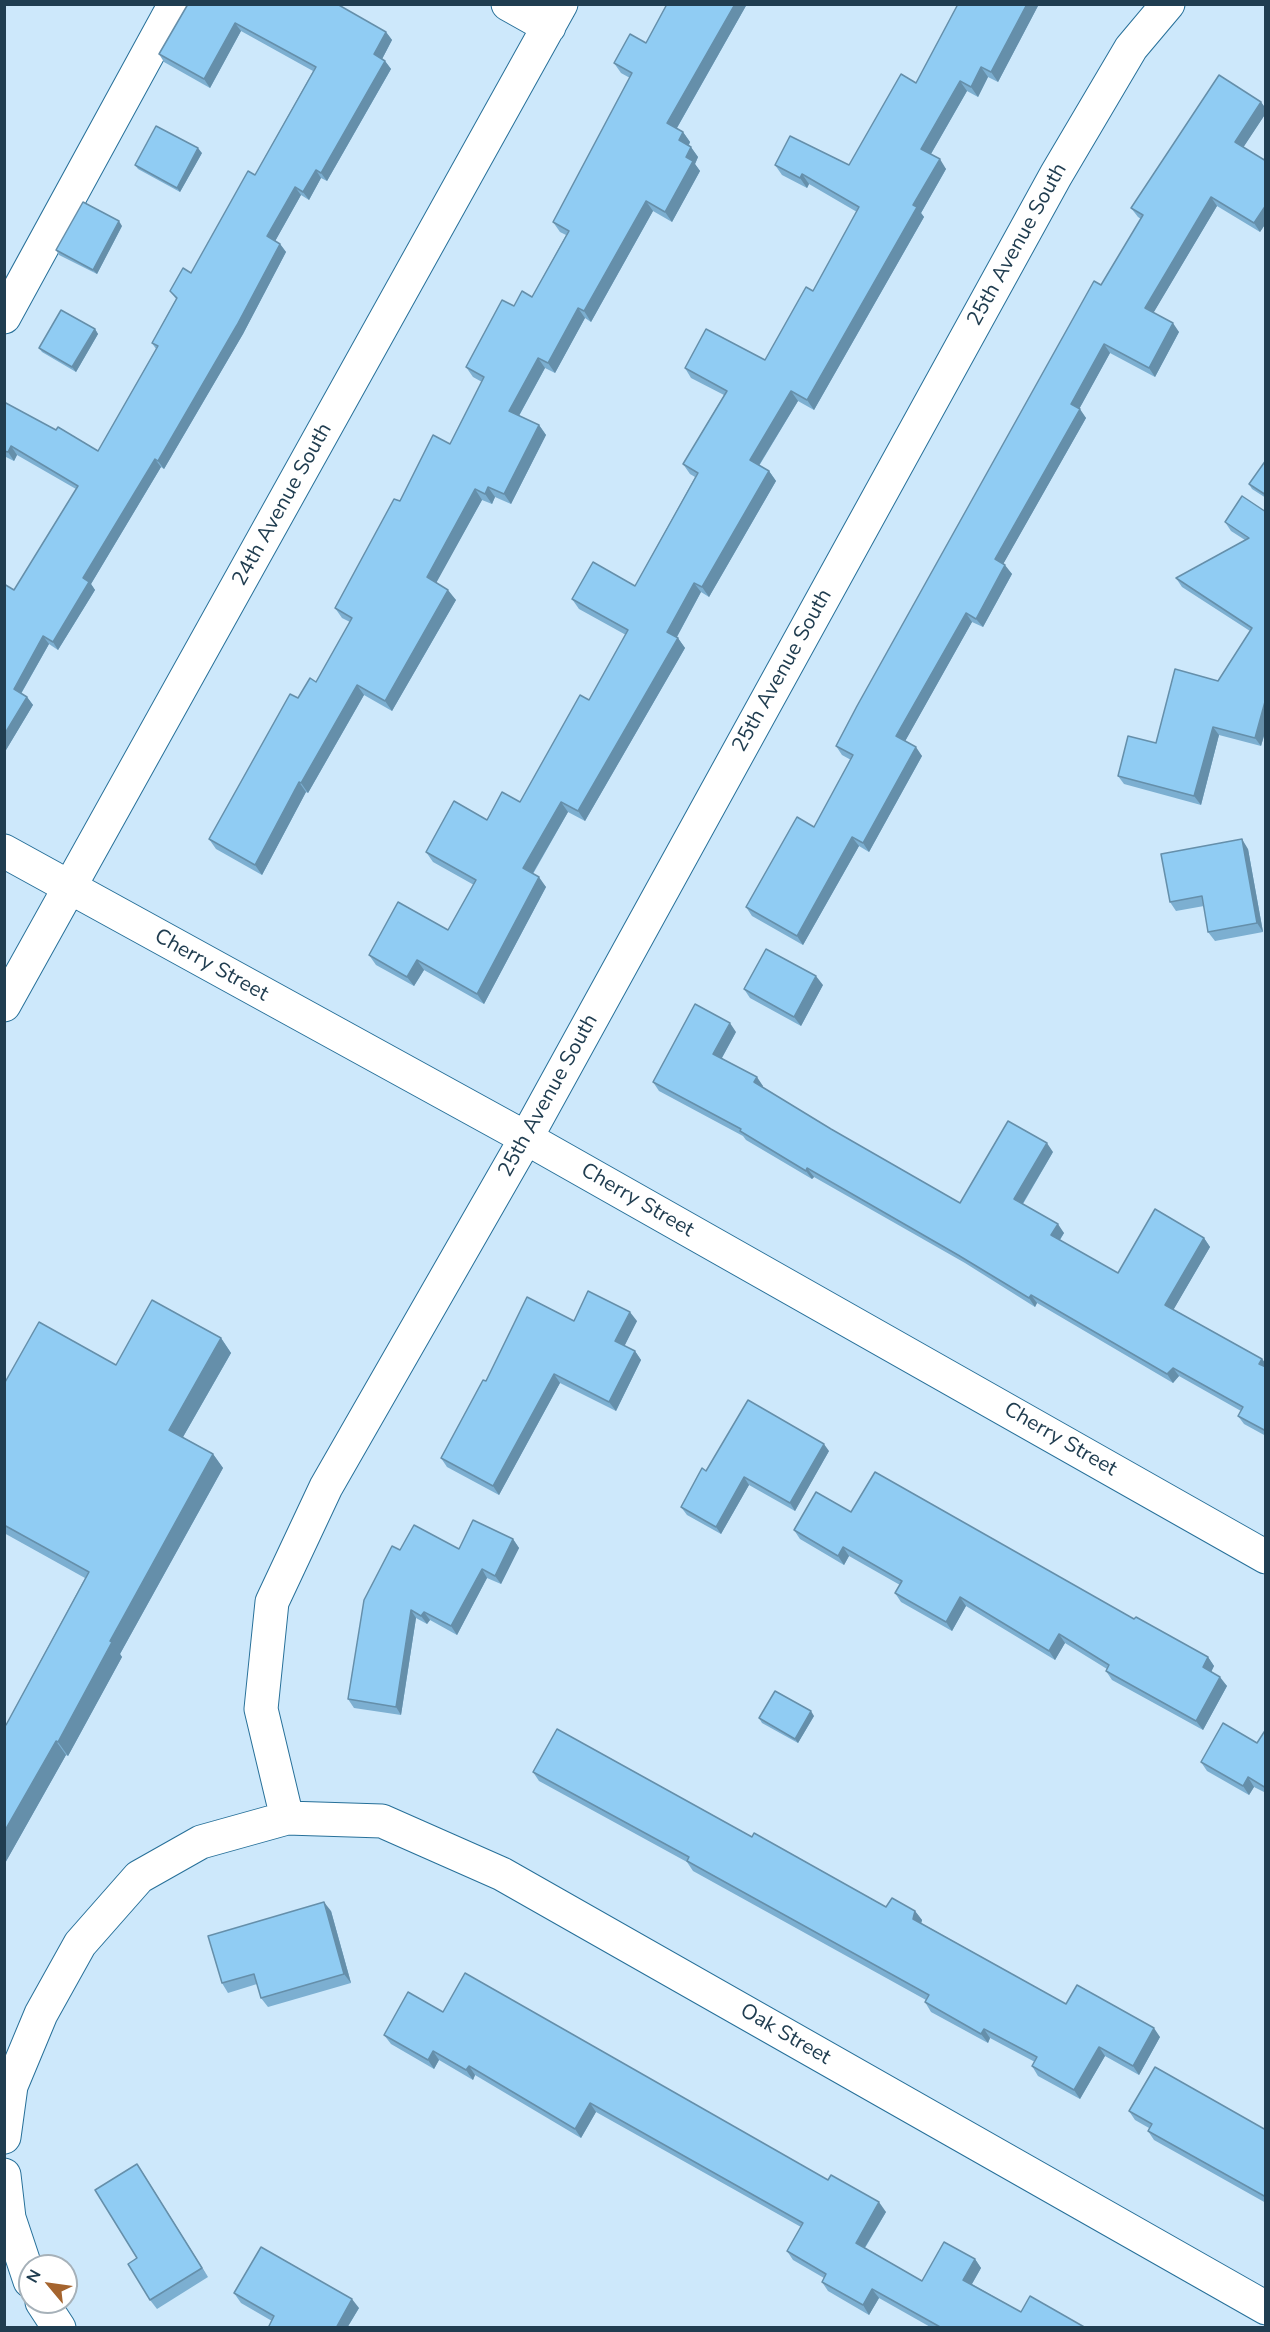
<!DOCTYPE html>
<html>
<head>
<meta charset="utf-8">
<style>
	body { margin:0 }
	#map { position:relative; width:1270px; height:2332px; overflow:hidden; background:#cde8fb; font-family:"Nunito Sans",sans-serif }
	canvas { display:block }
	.frame { position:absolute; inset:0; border:6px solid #203d50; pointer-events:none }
	.north { position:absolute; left:18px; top:2254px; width:60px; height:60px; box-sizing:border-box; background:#fff; border:2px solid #a6b1b9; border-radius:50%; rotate:299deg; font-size:16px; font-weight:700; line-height:24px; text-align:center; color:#203d50 }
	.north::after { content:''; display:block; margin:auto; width:21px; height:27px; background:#a5642e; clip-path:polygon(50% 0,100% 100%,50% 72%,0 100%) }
</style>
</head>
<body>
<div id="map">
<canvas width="1270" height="2332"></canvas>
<div class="frame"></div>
<div class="north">N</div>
</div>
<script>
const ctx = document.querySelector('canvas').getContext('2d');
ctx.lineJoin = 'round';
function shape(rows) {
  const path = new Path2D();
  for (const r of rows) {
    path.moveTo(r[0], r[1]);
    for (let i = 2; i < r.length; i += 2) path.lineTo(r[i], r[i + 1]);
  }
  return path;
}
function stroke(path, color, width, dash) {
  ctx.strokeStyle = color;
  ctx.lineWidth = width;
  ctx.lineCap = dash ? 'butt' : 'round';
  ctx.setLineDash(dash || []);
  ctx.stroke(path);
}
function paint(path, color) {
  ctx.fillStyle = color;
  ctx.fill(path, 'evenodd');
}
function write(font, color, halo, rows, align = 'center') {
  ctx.font = font + ' "Nunito Sans",sans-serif';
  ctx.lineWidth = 4.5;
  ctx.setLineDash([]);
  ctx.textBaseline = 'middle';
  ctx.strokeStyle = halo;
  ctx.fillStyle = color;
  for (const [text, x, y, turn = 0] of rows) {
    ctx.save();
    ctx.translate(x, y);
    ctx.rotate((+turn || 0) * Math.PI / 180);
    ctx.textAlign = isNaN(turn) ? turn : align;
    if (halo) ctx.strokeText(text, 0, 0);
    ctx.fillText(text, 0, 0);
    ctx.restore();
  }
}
const minor = shape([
	[508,4,549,27],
	[4,317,175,4],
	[4,851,526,1138,1266,1557],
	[4,1005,561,4],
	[287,1818,261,1709,272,1602,326,1487,526,1138,1056,175,1131,48,1168,4],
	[4,2137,11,2086,41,2014,80,1944,139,1877,201,1842,287,1818,382,1821,502,1874,1266,2308],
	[4,2175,9,2218,30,2281],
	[42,2302,59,2328]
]);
stroke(minor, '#277099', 35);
stroke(minor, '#fff', 33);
paint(shape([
	[188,4,386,32,392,40,382,59,385,61,391,69,327,181,321,178,309,200,301,195,275,241,280,244,286,252,243,334,164,469,161,467,91,584,95,590,58,650,49,644,21,694,27,697,33,705,6,750,4,749,4,584,14,590,76,489,17,455,14,461,4,456,4,402,56,430,98,451,156,349,152,343,176,299,170,291,191,273,255,175,313,71,241,31,210,88,164,62,159,54],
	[667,4,747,4,677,128,683,132,690,142,689,145,698,157,695,164,700,171,672,222,653,211,591,322,585,318,555,373,545,368,519,416,539,425,546,435,511,504,495,497,492,504,482,500,436,582,456,600,392,711,364,695,308,793,306,792,262,875,216,849,209,839,298,698,316,682,350,622,342,618,335,608,400,501,450,444,482,382,473,377,466,367,514,306,532,297,566,235,560,232,553,222,630,78,621,73,614,63,646,43],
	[958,4,1039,4,998,82,988,77,978,97,967,91,931,154,946,169,921,213,924,217,814,410,798,401,759,466,769,471,776,481,709,597,701,592,677,637,685,648,585,821,568,812,533,874,546,887,484,1004,424,970,414,986,376,965,369,955,448,930,474,885,433,862,426,852,520,802,589,700,626,635,579,609,572,599,635,586,695,477,690,474,683,464,724,395,691,378,685,368,765,360,813,291,857,212,809,184,807,188,782,175,775,165,849,165,916,83],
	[1261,102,1266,109,1266,113,1243,147,1266,161,1266,223,1260,232,1217,206,1153,313,1179,332,1155,377,1110,353,1079,409,1086,418,1003,564,1012,574,983,627,972,622,905,741,922,756,869,852,859,846,803,945,752,916,746,907,814,827,851,760,842,755,836,746,1101,285,1141,219,1138,217,1131,208],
	[202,153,180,192,138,169,135,165],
	[122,226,97,274,59,255,56,250],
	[95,329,98,334,76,372,42,352,39,348],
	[1266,460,1266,498,1252,489,1249,484],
	[1266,512,1266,729,1261,746,1219,735,1201,805,1124,784,1118,776,1156,743,1218,681,1250,631,1182,587,1176,578,1245,540,1231,531,1225,522],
	[1248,849,1263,932,1215,941,1208,932,1204,906,1176,911,1170,902],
	[823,985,801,1026,750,998,744,989],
	[736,1032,722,1058,763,1086,762,1087,831,1129,960,1203,1053,1152,1023,1204,1064,1233,1060,1240,1118,1273,1204,1238,1210,1247,1173,1310,1262,1359,1266,1364,1266,1436,1244,1424,1238,1416,1241,1411,1179,1376,1173,1383,1037,1303,1035,1307,965,1263,814,1177,812,1179,746,1140,743,1136,659,1091,653,1082],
	[574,1321,637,1321,624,1346,635,1351,641,1360,616,1411,560,1383,499,1495,447,1467,441,1458,486,1381],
	[221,1338,231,1353,183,1437,213,1454,223,1468,120,1654,122,1657,68,1756,66,1755,4,1865,4,1725,6,1725,85,1578,4,1533,4,1384,116,1365],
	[829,1451,795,1511,749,1485,721,1534,687,1515,681,1507,706,1471],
	[851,1512,1134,1619,1208,1657,1214,1666,1211,1672,1227,1686,1203,1730,1112,1680,1106,1671,1107,1669,1065,1643,1055,1660,966,1606,952,1631,901,1602,895,1593,900,1585,849,1556,844,1565,800,1539,794,1530],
	[513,1539,519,1548,501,1584,487,1578,457,1635,430,1620,427,1624,416,1618,401,1715,354,1708,348,1699,400,1550,459,1549],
	[814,1716,798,1743,762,1723,759,1718],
	[1266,1729,1266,1793,1254,1787,1249,1795,1207,1771,1201,1762,1257,1743],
	[533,1772,752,1837,886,1907,915,1911,922,1920,921,1923,1066,2004,1160,2037,1139,2075,1105,2056,1080,2099,1038,2076,1032,2066,1035,2062,990,2038,988,2043,931,2012,925,2002,926,2000,693,1871,687,1862,539,1781],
	[331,1911,351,1983,268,2007,261,1998,257,1984,228,1993,222,1983],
	[443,2012,828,2180,886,2212,865,2248,922,2281,975,2259,981,2268,972,2284,1021,2312,1086,2328,932,2328,879,2298,869,2315,828,2291,822,2282,824,2278,793,2260,787,2251,801,2227,596,2112,581,2138,475,2075,473,2080,439,2060,434,2069,391,2044,384,2035],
	[1129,2111,1266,2130,1266,2203,1154,2140,1148,2131,1149,2128,1135,2120],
	[137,2164,208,2277,157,2309,150,2300,137,2258],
	[234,2293,359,2308,347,2328,268,2328,272,2321,241,2303]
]), '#7cafd1');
paint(shape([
	[735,4,747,4,674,133,667,123],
	[1027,4,1039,4,998,82,991,72],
	[235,23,241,31,210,88,204,79],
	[386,32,392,40,380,63,374,54],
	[385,61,391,69,327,181,321,173],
	[981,67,988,77,978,97,971,87],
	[960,81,967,91,928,159,921,149],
	[1261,102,1266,109,1266,113,1241,151,1235,142],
	[683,132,690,142,686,150,679,140],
	[691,147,698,157,695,164,700,171,672,222,665,212,686,157],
	[198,148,202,153,180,192,177,188],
	[940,159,946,169,921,213,924,217,814,410,807,400,913,205],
	[316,170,321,178,309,200,303,192],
	[802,174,809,184,807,188,800,178],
	[295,187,301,195,273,245,267,236],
	[1211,197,1217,206,1151,317,1145,308],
	[646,201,653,211,591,322,584,311],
	[1266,205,1266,223,1260,232,1254,223],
	[119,221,122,226,97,274,93,270],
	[280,244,286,252,243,334,164,469,158,461],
	[578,308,585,318,555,373,548,363],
	[1173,323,1179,332,1155,377,1149,368],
	[95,329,98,334,76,372,72,367],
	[1104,344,1110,353,1077,413,1071,404],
	[538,358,545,368,516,421,509,411],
	[791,391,798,401,756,470,750,460],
	[1080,409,1086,418,1001,568,995,559],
	[539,425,546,435,511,504,504,494],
	[11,446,17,455,14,461,8,452],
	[155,459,161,467,91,584,95,590,58,650,53,642,83,578],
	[769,471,776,481,709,597,702,587],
	[488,487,495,497,492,504,485,494],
	[475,489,482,500,434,587,427,577],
	[1005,565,1012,574,983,627,976,619],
	[694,583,701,592,674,642,667,632],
	[448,590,456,600,392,711,385,701],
	[966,613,972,622,903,745,896,736],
	[43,636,49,644,19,697,14,689],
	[678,638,685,648,585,821,578,811],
	[357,685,364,695,308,793,301,783],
	[27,697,33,705,6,750,4,748,4,735],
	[1266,698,1266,729,1261,746,1255,738],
	[1213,727,1219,735,1201,805,1194,796],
	[916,747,922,756,869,852,863,843],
	[299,782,306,792,262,875,255,865],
	[561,802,568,812,530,878,523,868],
	[852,837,859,846,803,945,797,936],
	[1242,839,1248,849,1263,932,1257,923],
	[539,877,546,887,484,1004,477,994],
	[417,960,424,970,414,986,407,977],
	[816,976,823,985,801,1026,794,1017],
	[730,1023,736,1032,719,1063,713,1054],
	[757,1077,763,1086,760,1091,754,1082],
	[1047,1143,1053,1152,1020,1208,1014,1199],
	[807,1168,814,1177,812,1179,806,1171],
	[1058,1224,1064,1233,1057,1244,1051,1235],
	[1204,1238,1210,1247,1171,1314,1165,1305],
	[1031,1295,1037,1303,1035,1307,1029,1298],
	[630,1312,637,1321,622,1351,615,1341],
	[221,1338,231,1353,179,1444,169,1430],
	[635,1351,641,1360,616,1411,609,1402],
	[1262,1359,1266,1364,1266,1371,1259,1364],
	[1173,1368,1179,1376,1173,1383,1167,1374],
	[554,1374,560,1383,499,1495,493,1486],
	[824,1444,829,1451,795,1511,790,1503],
	[213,1454,223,1468,120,1654,122,1657,68,1756,58,1742,110,1641],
	[744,1477,749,1485,721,1534,716,1527],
	[513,1539,519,1548,501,1584,495,1576],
	[843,1547,849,1556,844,1565,838,1556],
	[482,1569,487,1578,457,1635,451,1626],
	[960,1597,966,1606,952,1631,946,1622],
	[411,1610,416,1618,401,1715,396,1707],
	[424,1612,430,1620,427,1624,421,1616],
	[1059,1634,1065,1643,1055,1660,1049,1651],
	[1208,1657,1214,1666,1209,1676,1203,1667],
	[1220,1677,1227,1686,1203,1730,1196,1721],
	[811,1711,814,1716,798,1743,795,1739],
	[56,1741,66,1755,4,1865,4,1832],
	[1248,1777,1254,1787,1249,1795,1243,1786],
	[324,1902,331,1911,351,1983,344,1974],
	[915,1911,922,1920,920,1928,913,1919],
	[1154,2028,1160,2037,1139,2075,1133,2066],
	[984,2029,990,2038,988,2043,981,2034],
	[1099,2047,1105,2056,1080,2099,1074,2090],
	[433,2051,439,2060,434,2069,428,2060],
	[469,2066,475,2075,473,2080,466,2070],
	[590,2103,596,2112,581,2138,575,2129],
	[137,2164,143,2173,208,2277,202,2268],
	[879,2202,886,2212,862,2252,856,2243],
	[975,2259,981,2268,969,2289,963,2280],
	[872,2289,879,2298,869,2315,863,2305],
	[352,2299,359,2308,347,2328,336,2328]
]), '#658faa');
const building = shape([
	[188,4,337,4,386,32,374,54,385,61,321,173,316,170,303,192,295,187,267,236,280,244,237,325,158,461,155,459,83,578,89,582,53,642,43,636,14,689,27,697,4,735,4,584,14,590,78,486,11,446,8,452,4,451,4,402,56,430,58,427,98,451,158,346,152,343,177,298,170,291,183,268,191,273,248,171,255,175,316,67,235,23,204,79,159,54,188,4],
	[667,4,735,4,667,123,683,132,679,140,691,147,686,157,693,161,665,212,646,201,584,311,578,308,548,363,538,358,509,411,539,425,504,494,488,487,485,494,475,489,427,577,448,590,385,701,357,685,301,783,299,782,255,865,209,839,290,694,298,698,310,678,316,682,352,618,335,608,394,499,400,501,433,435,450,444,484,377,466,367,502,300,514,306,522,291,532,297,569,231,553,222,632,73,614,63,630,34,646,43,667,4],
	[958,4,1027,4,991,72,981,67,971,87,960,81,921,149,940,159,913,205,917,207,807,400,791,391,750,460,769,471,702,587,694,583,667,632,678,638,578,811,561,802,523,868,539,877,477,994,417,960,407,977,369,955,398,902,448,930,476,880,426,852,454,801,487,820,502,792,520,802,580,695,589,700,628,630,572,599,593,562,635,586,698,473,683,464,727,391,685,368,706,329,765,360,806,287,813,291,859,207,802,174,800,178,775,165,790,136,849,165,901,74,916,83,958,4],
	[1219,75,1261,102,1235,142,1266,161,1266,205,1254,223,1211,197,1145,308,1173,323,1149,368,1104,344,1071,404,1080,409,995,559,1005,565,976,619,966,613,896,736,916,747,863,843,852,837,797,936,746,907,797,817,814,827,853,755,836,746,857,706,1094,281,1101,285,1143,215,1131,208,1219,75],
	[156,126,198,148,177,188,135,165,156,126],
	[83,202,119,221,93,270,56,250,83,202],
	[61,310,95,329,72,367,39,348,61,310],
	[1266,460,1266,495,1249,484,1266,460],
	[1242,496,1266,512,1266,698,1255,738,1213,727,1194,796,1118,776,1128,736,1156,743,1175,669,1218,681,1252,628,1176,578,1249,538,1225,522,1242,496],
	[1242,839,1257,923,1208,932,1202,896,1170,902,1161,854,1242,839],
	[766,949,816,976,794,1017,744,989,766,949],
	[695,1004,730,1023,713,1054,757,1077,754,1082,831,1129,960,1203,1008,1121,1047,1143,1014,1199,1058,1224,1051,1235,1118,1273,1155,1209,1204,1238,1165,1305,1262,1359,1259,1364,1266,1367,1266,1431,1238,1416,1243,1407,1173,1368,1167,1374,1031,1295,1029,1298,958,1255,807,1168,806,1171,740,1131,741,1129,653,1082,695,1004],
	[588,1291,630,1312,615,1341,635,1351,609,1402,554,1374,493,1486,441,1458,483,1380,486,1381,527,1297,574,1321,588,1291],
	[152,1300,221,1338,169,1430,213,1454,110,1641,112,1642,58,1742,56,1741,4,1832,4,1725,6,1725,89,1572,4,1525,4,1384,39,1322,116,1365,152,1300],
	[748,1400,824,1444,790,1503,744,1477,716,1527,681,1507,702,1468,706,1471,748,1400],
	[875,1472,1134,1619,1136,1617,1208,1657,1203,1667,1220,1677,1196,1721,1106,1671,1109,1665,1059,1634,1049,1651,960,1597,946,1622,895,1593,902,1581,843,1547,838,1556,794,1530,816,1492,851,1512,875,1472],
	[473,1520,513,1539,495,1576,482,1569,451,1626,424,1612,421,1616,411,1610,396,1707,348,1699,364,1600,392,1546,400,1550,414,1525,459,1549,473,1520],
	[775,1691,811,1711,795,1739,759,1718,775,1691],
	[1223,1723,1257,1743,1266,1729,1266,1788,1248,1777,1243,1786,1201,1762,1223,1723],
	[557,1729,752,1837,754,1833,886,1907,892,1898,915,1911,913,1919,1066,2004,1077,1985,1154,2028,1133,2066,1099,2047,1074,2090,1032,2066,1037,2057,984,2029,981,2034,925,2002,929,1995,687,1861,689,1857,533,1772,557,1729],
	[324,1902,344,1974,261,1998,254,1974,222,1983,208,1936,324,1902],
	[465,1973,828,2180,831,2175,879,2202,856,2243,922,2281,944,2242,975,2259,963,2280,1021,2312,1030,2296,1086,2328,942,2328,872,2289,863,2305,822,2282,826,2274,787,2251,803,2223,590,2103,575,2129,469,2066,466,2070,433,2051,428,2060,384,2035,408,1992,443,2012,465,1973],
	[1155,2067,1266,2130,1266,2197,1148,2131,1152,2124,1129,2111,1155,2067],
	[137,2164,202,2268,150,2300,128,2264,137,2258,95,2190,137,2164],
	[261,2247,352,2299,336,2328,268,2328,274,2316,234,2293,261,2247]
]);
paint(building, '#90ccf3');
stroke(building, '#658faa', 1.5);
write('21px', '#203d50', '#fff', [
	["25th Avenue South",1018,245,-61],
	["24th Avenue South",283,505,-61],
	["25th Avenue South",783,671,-61],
	["Cherry Street",211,966,29],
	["25th Avenue South",549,1096,-61],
	["Cherry Street",637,1201,30],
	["Cherry Street",1060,1440,30],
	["Oak Street",785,2035,30]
]);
</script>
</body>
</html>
